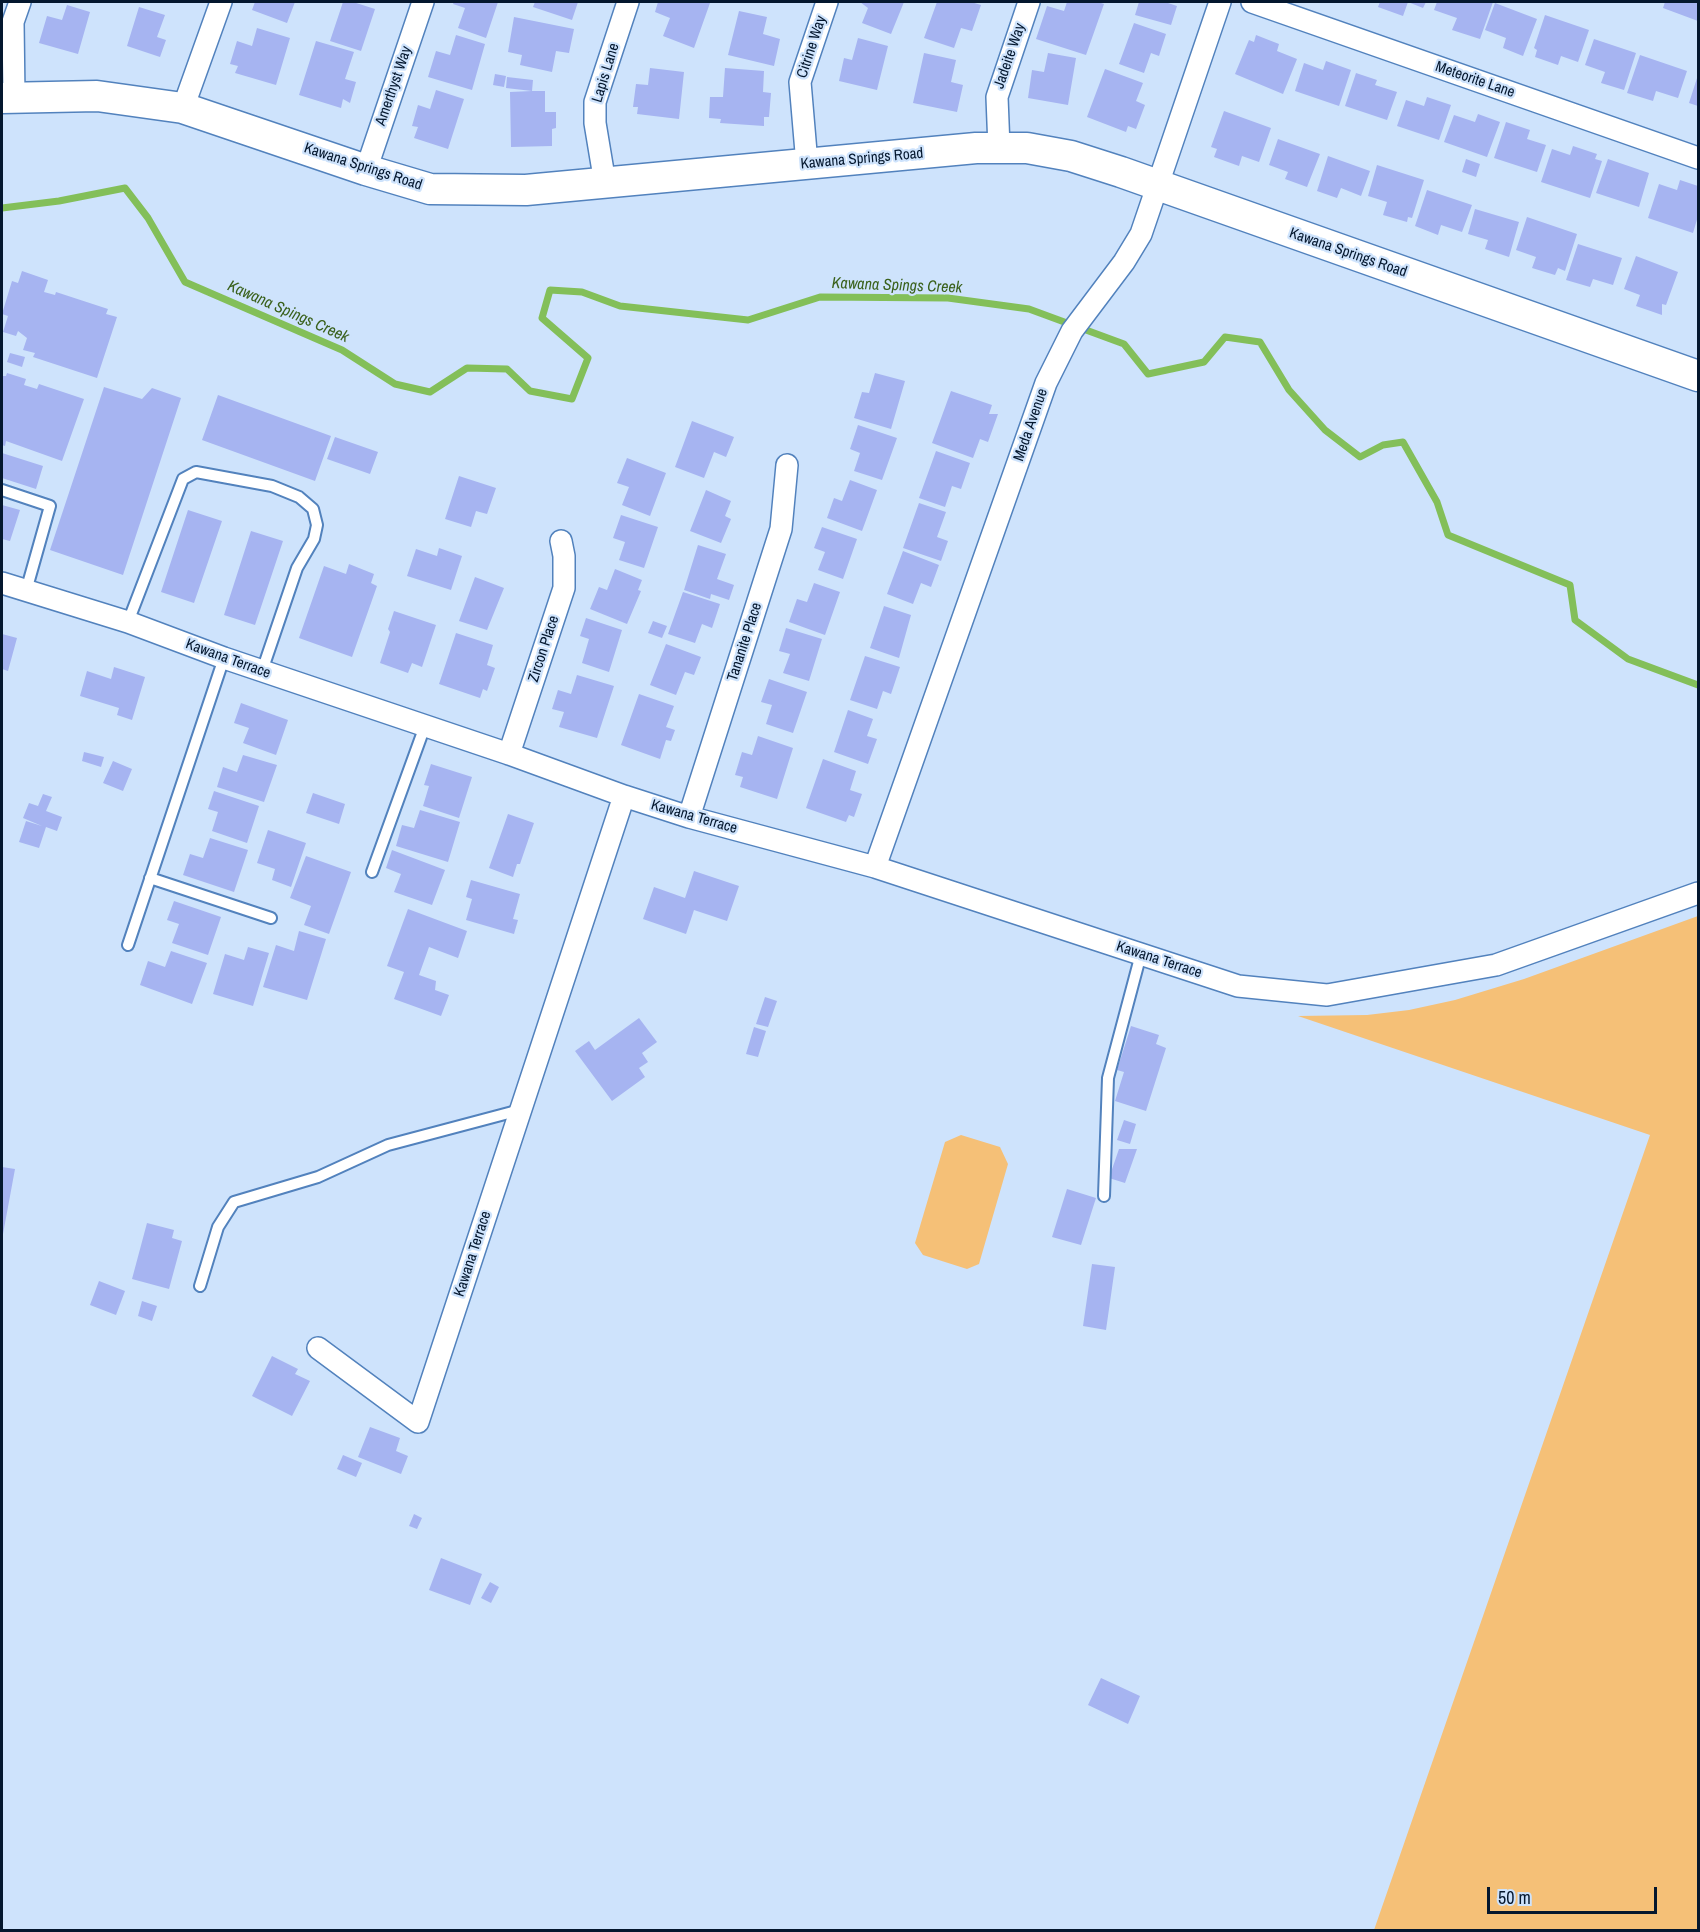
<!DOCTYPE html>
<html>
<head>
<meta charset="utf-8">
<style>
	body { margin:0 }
	#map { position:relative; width:1700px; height:1932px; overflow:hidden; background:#cee3fc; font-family:"Archivo Narrow",sans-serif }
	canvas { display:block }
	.frame { position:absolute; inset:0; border:3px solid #04172e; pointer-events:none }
	.scale { position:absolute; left:1487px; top:1887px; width:170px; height:27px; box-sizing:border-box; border:3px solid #04172e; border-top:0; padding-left:8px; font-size:18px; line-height:21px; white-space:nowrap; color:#04172e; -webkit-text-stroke:4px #cee3fc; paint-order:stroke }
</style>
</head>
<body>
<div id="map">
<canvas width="1700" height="1932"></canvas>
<div class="frame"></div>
<div class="scale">50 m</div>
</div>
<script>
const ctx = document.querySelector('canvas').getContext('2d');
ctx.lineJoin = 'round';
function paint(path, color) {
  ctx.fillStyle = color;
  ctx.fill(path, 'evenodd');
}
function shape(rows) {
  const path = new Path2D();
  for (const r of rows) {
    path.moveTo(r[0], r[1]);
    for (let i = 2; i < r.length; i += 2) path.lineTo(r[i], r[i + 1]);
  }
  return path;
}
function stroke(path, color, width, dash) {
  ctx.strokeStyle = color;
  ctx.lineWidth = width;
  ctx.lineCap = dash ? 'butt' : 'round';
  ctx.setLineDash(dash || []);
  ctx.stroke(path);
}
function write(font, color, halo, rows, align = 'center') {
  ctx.font = font + ' "Archivo Narrow",sans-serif';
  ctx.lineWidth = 4.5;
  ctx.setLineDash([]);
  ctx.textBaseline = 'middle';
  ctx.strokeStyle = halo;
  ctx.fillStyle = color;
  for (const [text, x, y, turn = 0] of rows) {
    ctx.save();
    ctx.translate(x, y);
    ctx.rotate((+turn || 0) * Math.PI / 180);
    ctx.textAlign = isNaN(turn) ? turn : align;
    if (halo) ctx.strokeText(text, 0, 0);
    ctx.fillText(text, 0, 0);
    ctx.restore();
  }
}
paint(shape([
	[1698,916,1698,1930,1374,1930,1650,1135,1298,1016,1367,1015,1409,1010,1455,1000,1524,979],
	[961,1135,1000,1147,1008,1164,979,1264,967,1269,923,1255,915,1243,945,1142]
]), '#f5c077');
stroke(shape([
	[2,208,59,201,125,188,148,218,185,282,342,350,395,384,430,392,467,368,507,369,530,391,572,399,588,358,542,318,550,290,582,292,620,306,748,320,820,297,948,298,1029,309,1124,344,1148,374,1204,362,1225,337,1260,342,1289,390,1325,430,1360,457,1383,445,1403,442,1437,502,1448,535,1570,585,1575,620,1628,659,1698,685]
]), '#83bf59', 7);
paint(shape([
	[255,2,295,2,287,23,252,10],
	[343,2,353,2,375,9,361,51,330,41],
	[454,2,498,2,486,38,458,28,465,8,453,4],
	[535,2,578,2,572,20,533,7],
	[658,2,704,2,710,3,694,48,663,36,670,18,655,12],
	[860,2,904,2,891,34,862,23,868,8],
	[937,2,971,2,981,5,972,31,961,28,954,48,924,38],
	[1067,2,1098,2,1104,4,1086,55,1036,39,1047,6,1064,11],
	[1139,2,1168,2,1168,3,1177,6,1171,25,1135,15],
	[1380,2,1426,2,1423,8,1408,2,1403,16,1378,7],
	[1437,2,1493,2,1480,39,1452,30,1457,18,1434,10],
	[1665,2,1698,2,1698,21,1663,8],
	[1495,3,1537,19,1523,56,1503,48,1506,38,1485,30],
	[67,5,90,12,78,54,39,43,47,16,62,20],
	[139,7,165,15,157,37,166,40,160,57,127,46],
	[739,11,767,17,763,34,780,39,774,66,728,55],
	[1545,15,1589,30,1578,62,1561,56,1558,65,1535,57,1537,50,1534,48],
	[514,17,574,29,569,53,556,51,552,72,520,65,522,55,508,52],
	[1134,23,1166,34,1159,56,1151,53,1144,73,1119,64],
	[257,28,290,38,276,85,235,73,238,66,230,64,237,41,252,46],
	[456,35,485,44,472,90,428,77,436,51,450,55],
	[1256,35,1279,44,1277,51,1297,59,1283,94,1235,74,1249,40,1254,42],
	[858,38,888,46,877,90,839,81,844,58,852,60],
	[1594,39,1636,53,1624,90,1601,83,1605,72,1585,65],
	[316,41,354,52,345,79,356,82,350,103,343,99,341,108,299,95],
	[924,53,956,60,951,82,963,85,957,112,913,103],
	[1048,53,1076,58,1068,105,1028,98,1032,70,1044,72],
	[1640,55,1687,71,1678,98,1656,91,1653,101,1627,93],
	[1326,61,1351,70,1339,106,1295,91,1304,63,1323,70],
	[650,68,684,72,679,119,637,114,638,107,633,107,636,84,648,85],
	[725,68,764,71,763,92,771,93,769,117,764,117,764,126,720,123,721,119,709,118,710,97,723,97],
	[1105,69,1143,83,1136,101,1145,105,1136,129,1128,126,1126,132,1087,117],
	[1356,73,1377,80,1375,85,1397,92,1387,120,1345,106],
	[495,74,506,76,504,87,493,85],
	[1698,75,1698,106,1689,103],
	[507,77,533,80,532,91,506,88],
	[436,90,464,99,448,149,414,138,418,127,412,126,418,105,430,109],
	[532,91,545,91,545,112,556,112,556,128,552,129,552,146,511,147,510,92],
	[1427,97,1451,105,1439,140,1397,126,1406,100,1424,106],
	[1224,111,1271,128,1259,162,1242,156,1239,166,1214,157,1217,149,1211,147],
	[1478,114,1500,122,1487,157,1444,142,1454,115,1475,122],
	[1506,122,1530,130,1527,139,1546,145,1537,172,1494,158],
	[1278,139,1320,154,1307,187,1285,179,1288,172,1269,165],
	[1573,146,1597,154,1595,159,1602,161,1590,198,1541,182,1552,149,1570,155],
	[1328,156,1370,171,1361,196,1341,188,1337,198,1317,191],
	[1466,159,1480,164,1476,177,1462,172],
	[1608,159,1649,173,1639,207,1596,193],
	[1377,165,1424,180,1412,218,1408,217,1407,222,1383,215,1387,202,1368,196],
	[1680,180,1698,186,1698,216,1693,233,1648,218,1659,184,1677,190],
	[1427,190,1472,205,1462,232,1441,225,1438,235,1415,226],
	[1475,209,1519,222,1509,257,1485,249,1488,240,1468,234],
	[1527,217,1577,234,1565,271,1558,268,1555,275,1532,268,1536,257,1516,250],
	[1578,244,1622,258,1613,285,1593,279,1590,287,1566,280],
	[1636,256,1678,272,1666,305,1662,304,1662,315,1636,306,1640,295,1624,289],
	[22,271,48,280,44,292,55,295,56,292,108,309,106,314,117,317,97,378,33,357,35,353,23,350,27,338,18,331,16,336,3,332,8,316,2,314,12,281,18,283],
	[10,353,25,357,22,367,7,362],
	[7,373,26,379,24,385,37,389,39,384,84,399,62,461,6,441,5,446,2,445,2,376,6,376],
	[875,373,905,381,891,429,854,418,862,392,869,393],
	[104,387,142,399,152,388,181,398,123,575,50,550],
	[951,391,992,405,989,414,998,414,988,442,980,439,973,458,932,443],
	[218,395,331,436,315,481,202,440],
	[692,421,734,437,726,457,714,452,704,478,675,467],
	[858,425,897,438,882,480,854,471,860,453,850,449],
	[335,437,378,452,370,474,327,459],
	[936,451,970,463,961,489,952,486,945,507,919,498],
	[2,453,43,466,36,489,2,478],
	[627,458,666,473,650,516,622,505,629,487,617,483],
	[459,476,496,488,487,514,476,511,471,527,445,519],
	[850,480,877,490,862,531,827,518,834,498,842,501],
	[706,490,731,501,725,516,731,519,721,543,690,531],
	[919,503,946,512,937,537,948,541,941,561,903,548],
	[2,505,20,510,10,541,2,539],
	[188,510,222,521,194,603,161,592],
	[621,515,658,527,644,568,619,560,625,542,613,538],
	[822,527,857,539,843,579,818,570,825,552,814,548],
	[251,531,283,541,255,625,224,615],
	[698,545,726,554,717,579,734,585,729,600,711,594,710,599,684,590],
	[439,548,462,556,451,590,407,576,416,549,437,556],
	[903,551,939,565,931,587,921,583,913,604,887,594],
	[349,564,374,574,371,583,377,586,352,657,299,638,324,566,346,574],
	[615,569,642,580,638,590,641,591,627,624,590,609,599,587,607,590],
	[475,577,504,588,487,630,459,621],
	[814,583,840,592,825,635,789,622,797,599,807,602],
	[683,592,720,604,712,628,702,624,695,643,668,634],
	[884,606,911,615,899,658,870,648],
	[394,611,436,625,422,667,412,663,408,673,380,663,390,632,388,629],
	[586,618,622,630,609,672,582,663,589,639,580,636],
	[653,621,667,626,662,638,648,633],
	[786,628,822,639,809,681,783,673,790,654,779,651],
	[456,633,493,645,487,665,495,668,487,691,483,689,480,698,439,684],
	[2,634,17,638,8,671,2,669],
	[666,644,701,657,694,675,685,672,676,695,650,685],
	[865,656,900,667,891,694,883,691,877,709,850,700],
	[114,667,145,677,132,720,117,715,119,708,80,696,87,671,111,679],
	[577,675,614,686,597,738,559,727,564,712,552,709,558,690,571,694],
	[769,679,807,692,793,733,766,724,772,705,761,702],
	[639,694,674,706,666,727,675,730,671,741,666,740,660,759,621,745],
	[241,703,288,720,276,755,243,743,249,728,234,723],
	[848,710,873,719,867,736,877,739,868,764,834,752],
	[758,736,793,748,777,799,740,787,743,777,735,775,742,752,752,755],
	[84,752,104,757,101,767,82,761],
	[243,755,277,765,264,802,217,787,223,767,237,772],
	[823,759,856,771,850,790,862,794,854,817,849,815,846,822,806,808],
	[113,761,132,769,123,791,103,783],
	[431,764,472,777,459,818,423,806,429,786,424,785],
	[214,791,259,806,247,843,212,831,218,812,208,809],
	[313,793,345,804,339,824,306,813],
	[43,794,52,797,46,811,62,817,57,831,46,827,39,848,19,842,26,821,42,826,23,818,29,803,38,806],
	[420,810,460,822,448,862,396,846,402,825,414,828],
	[508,814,534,823,520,864,517,864,513,877,489,868],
	[268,830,306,843,291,887,272,880,275,869,257,863],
	[210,838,248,850,234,892,183,875,190,854,203,858],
	[392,850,445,870,432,905,394,892,401,874,386,868],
	[306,856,351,872,329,934,304,925,311,906,290,898],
	[694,871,739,886,727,921,694,910,686,934,643,919,654,887,685,898],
	[471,880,520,894,513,919,518,920,514,934,466,920,472,899,466,897],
	[174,901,221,917,208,955,172,943,179,924,167,920],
	[408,909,467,931,458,958,429,947,419,975,436,981,435,990,449,995,441,1016,394,999,404,972,387,966],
	[299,931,326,939,307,1000,263,987,276,945,294,951],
	[248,947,269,953,253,1006,213,994,225,954,244,960],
	[171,951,207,963,192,1004,140,985,148,961,165,967],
	[765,997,777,1001,768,1027,756,1024],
	[639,1018,657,1042,642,1053,648,1062,639,1068,645,1077,612,1101,575,1051,589,1041,595,1050],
	[1131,1026,1159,1035,1156,1044,1166,1048,1146,1111,1115,1101,1124,1072,1117,1070],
	[754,1027,766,1031,758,1057,746,1054],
	[1124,1120,1136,1124,1130,1144,1117,1140],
	[1119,1149,1137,1149,1125,1183,1109,1178],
	[2,1167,15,1169,3,1234,2,1233],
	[1067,1189,1096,1198,1081,1245,1052,1237],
	[147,1223,174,1230,172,1238,182,1241,169,1289,132,1279],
	[1092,1264,1115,1267,1106,1330,1083,1326],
	[99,1281,125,1291,116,1315,90,1305],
	[142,1301,157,1306,152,1321,138,1316],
	[272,1356,298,1369,295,1374,310,1381,292,1416,252,1396],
	[370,1427,400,1438,396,1451,408,1456,401,1474,358,1457],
	[343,1455,362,1463,356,1477,337,1469],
	[414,1514,422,1518,417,1529,409,1526],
	[441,1558,482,1574,470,1605,429,1590],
	[490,1582,499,1587,491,1603,481,1598],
	[1101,1678,1140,1696,1128,1724,1088,1705]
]), '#a6b4f1');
const lane = shape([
	[2,490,50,506,26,591],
	[128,622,183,479,196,472,272,486,299,497,313,509,317,525,314,539,297,568,262,671],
	[372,872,425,726],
	[150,878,271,918],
	[128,945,224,658],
	[1104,1196,1108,1078,1141,954],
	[200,1286,218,1227,234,1202,318,1177,388,1145,520,1110]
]);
const street = shape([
	[1252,2,1698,158],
	[14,97,13,22,20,2],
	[183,108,221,2],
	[999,148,997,97,1029,2],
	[807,164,800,82,827,2],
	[366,170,423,2],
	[605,183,595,123,595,102,628,2],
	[2,583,128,622,224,658,509,754,624,796,689,817,875,867,1238,986,1327,995,1496,965,1698,893],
	[509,754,564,588,564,556,561,541],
	[689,817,781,529,787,465],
	[875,867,1046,383,1072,331,1124,262,1141,234,1220,2],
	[318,1348,418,1422,624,796]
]);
const secondary = shape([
	[2,98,97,96,183,108,366,170,430,189,526,190,976,148,1027,148,1071,156,1121,172,1698,376]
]);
stroke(lane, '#5282bd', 14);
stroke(street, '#5282bd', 24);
stroke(secondary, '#5282bd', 33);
stroke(lane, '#fff', 10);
stroke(street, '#fff', 21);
stroke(secondary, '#fff', 30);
write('15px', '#04172e', '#cee3fc', [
	["Citrine Way",812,47,-72],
	["Jadeite Way",1010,56,-71],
	["Lapis Lane",606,73,-73],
	["Meteorite Lane",1475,80,19],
	["Amerthyst Way",394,86,-71],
	["Kawana Springs Road",862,159,-5],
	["Kawana Springs Road",363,167,18],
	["Kawana Springs Road",1348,253,19],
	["Meda Avenue",1031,425,-71],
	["Tananite Place",745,642,-72],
	["Zircon Place",544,649,-72],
	["Kawana Terrace",228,659,20],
	["Kawana Terrace",694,817,16],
	["Kawana Terrace",1159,960,18],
	["Kawana Terrace",473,1254,-72]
]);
write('italic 16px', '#3a611c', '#cee3fc', [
	["Kawana Spings Creek",897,286,2],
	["Kawana Spings Creek",288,312,24]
]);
</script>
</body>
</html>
